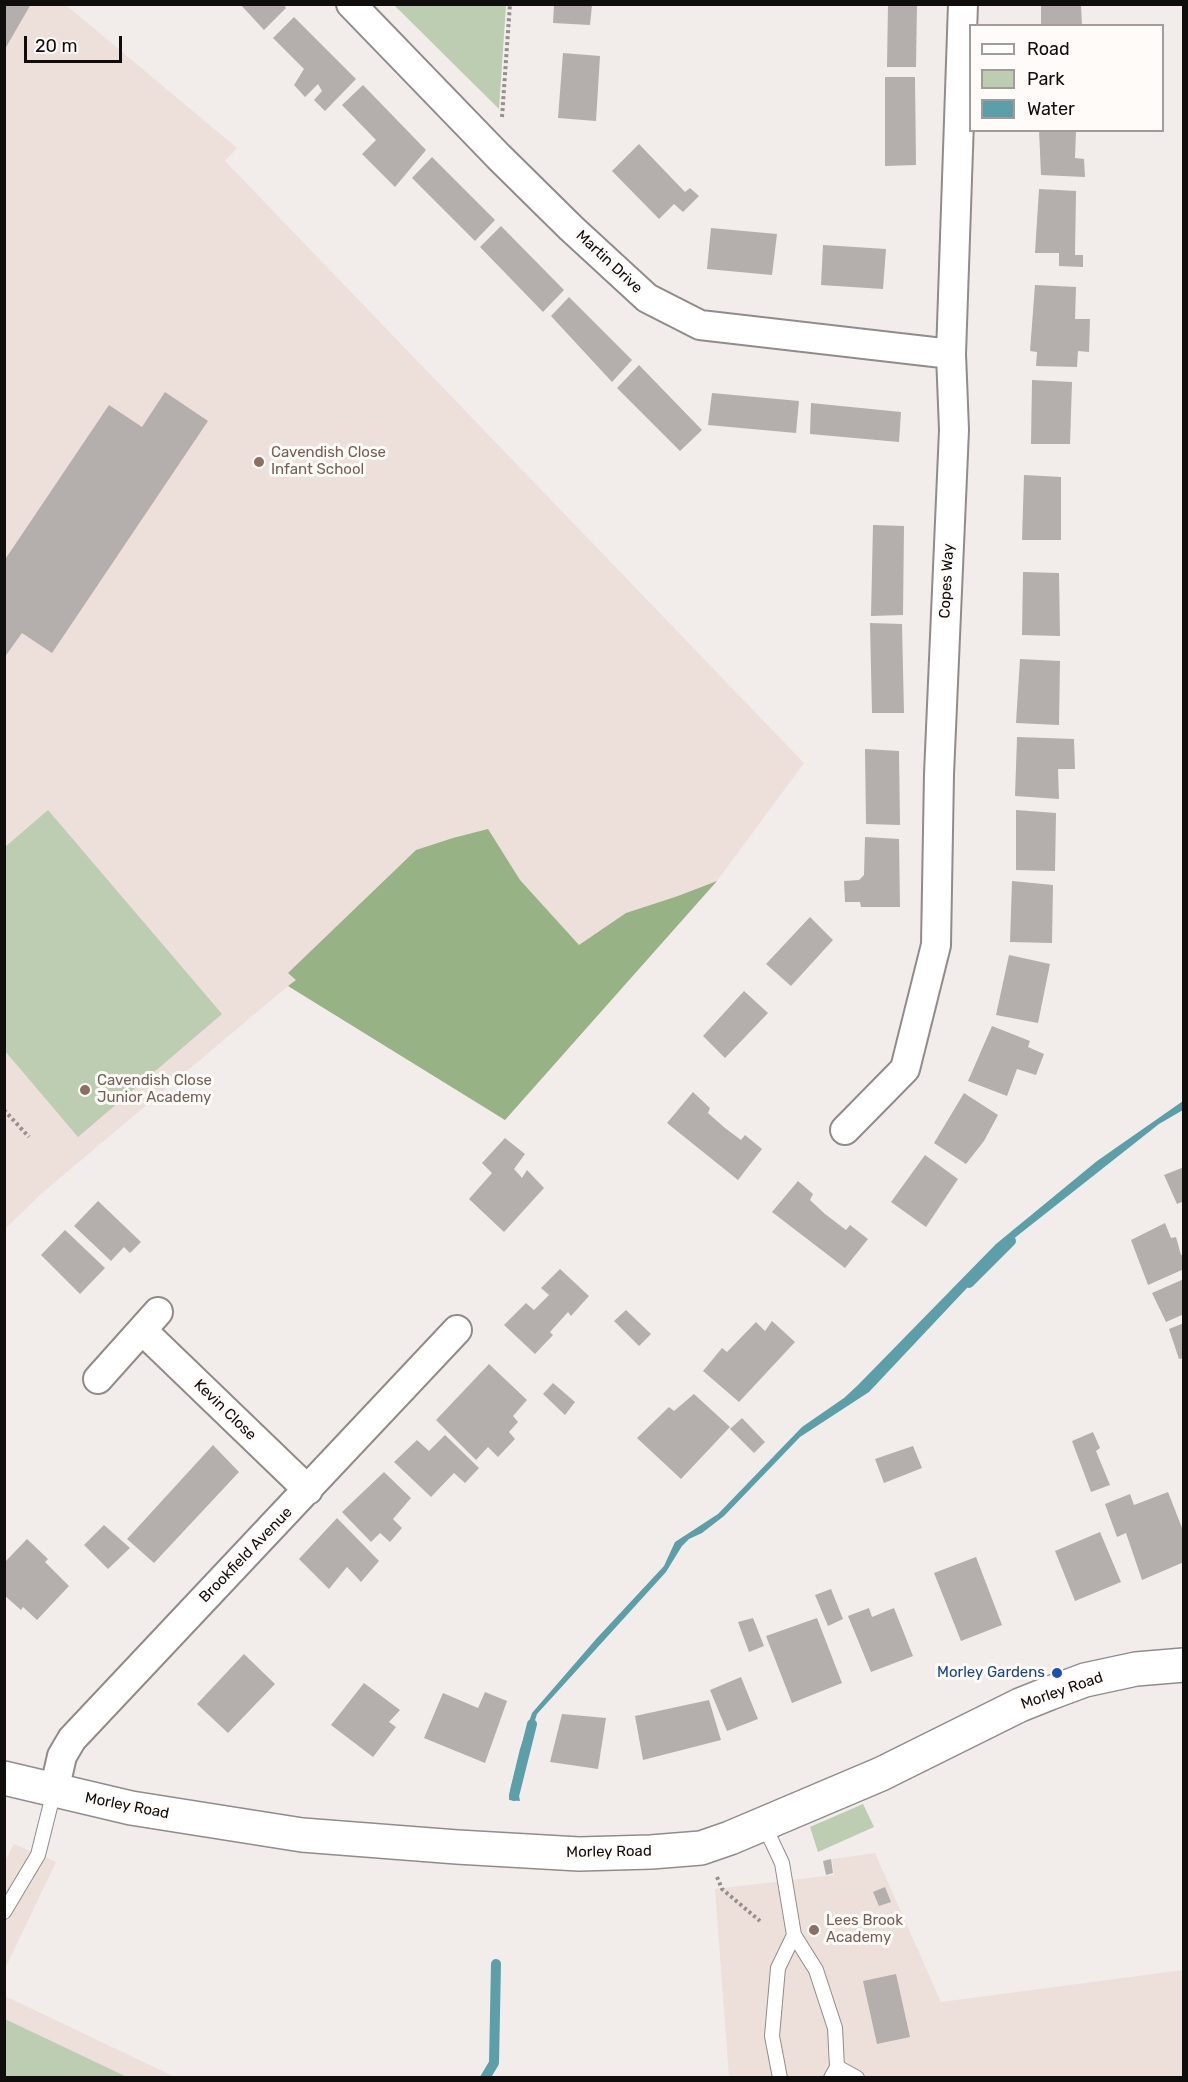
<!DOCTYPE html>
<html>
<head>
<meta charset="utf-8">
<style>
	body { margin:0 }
	#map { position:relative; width:1188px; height:2082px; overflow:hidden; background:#f2edeb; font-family:Rubik,sans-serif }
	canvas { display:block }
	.frame { position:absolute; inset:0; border:6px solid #0f0e0d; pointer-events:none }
	.legend { position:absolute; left:969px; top:24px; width:195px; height:108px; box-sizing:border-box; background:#fffbf9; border:2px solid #9f9c9b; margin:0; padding:8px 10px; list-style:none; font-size:18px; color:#0f0e0d }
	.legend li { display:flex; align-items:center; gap:12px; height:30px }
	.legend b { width:30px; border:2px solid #9f9c9b }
	.scale { position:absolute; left:24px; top:36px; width:98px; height:27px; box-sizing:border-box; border:3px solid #0f0e0d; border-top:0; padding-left:8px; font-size:18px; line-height:21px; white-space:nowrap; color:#0f0e0d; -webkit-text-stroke:4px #fffbf9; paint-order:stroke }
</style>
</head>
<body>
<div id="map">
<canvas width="1188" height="2082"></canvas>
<div class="frame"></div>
<ul class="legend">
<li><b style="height:8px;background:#fff"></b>Road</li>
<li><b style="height:16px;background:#bccdb1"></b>Park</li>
<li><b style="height:16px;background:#5d9fa9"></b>Water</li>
</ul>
<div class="scale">20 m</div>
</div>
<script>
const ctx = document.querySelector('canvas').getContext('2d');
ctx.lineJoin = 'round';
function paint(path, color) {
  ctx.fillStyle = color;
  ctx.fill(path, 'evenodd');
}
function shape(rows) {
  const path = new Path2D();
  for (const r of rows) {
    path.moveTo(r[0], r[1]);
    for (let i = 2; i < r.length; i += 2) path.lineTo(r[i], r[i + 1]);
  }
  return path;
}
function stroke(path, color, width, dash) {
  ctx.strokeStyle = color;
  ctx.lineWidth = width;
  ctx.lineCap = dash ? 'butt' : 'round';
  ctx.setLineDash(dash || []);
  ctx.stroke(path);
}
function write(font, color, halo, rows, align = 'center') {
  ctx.font = font + ' Rubik,sans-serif';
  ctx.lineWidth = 6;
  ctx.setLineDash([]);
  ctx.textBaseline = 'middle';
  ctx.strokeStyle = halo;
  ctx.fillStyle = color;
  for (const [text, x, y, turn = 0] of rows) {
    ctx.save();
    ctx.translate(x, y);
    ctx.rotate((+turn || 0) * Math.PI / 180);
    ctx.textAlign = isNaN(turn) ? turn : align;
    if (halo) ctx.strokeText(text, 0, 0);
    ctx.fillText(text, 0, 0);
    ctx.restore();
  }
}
paint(shape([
	[5,5,66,5,237,148,225,161,804,763,717,881,505,1120,288,986,41,1194,5,1229],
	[14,1844,56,1862,5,1969,5,1861],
	[875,1853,941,2002,1183,1970,1183,2077,729,2077,715,1889,834,1875,832,1859],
	[5,1996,175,2077,5,2077]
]), '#ede0da');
paint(shape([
	[394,5,506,5,499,109],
	[48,810,222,1014,78,1137,5,1051,5,847],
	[863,1804,874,1827,818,1852,810,1827],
	[5,2019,127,2077,5,2077]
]), '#bccdb1');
paint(shape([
	[488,829,520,880,579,945,626,913,678,896,717,881,505,1120,288,986,296,980,288,973,416,850,453,838]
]), '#97b285');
paint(shape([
	[1183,1101,1183,1110,1159,1124,1012,1240,982,1269,966,1289,869,1392,800,1437,724,1516,702,1533,689,1539,682,1546,666,1572,537,1714,519,1771,517,1786,520,1801,509,1800,510,1790,520,1749,532,1713,597,1638,664,1566,675,1542,718,1514,802,1427,844,1398,858,1385,996,1244,1097,1161]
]), '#5d9fa9');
stroke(shape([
	[969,1283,1011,1241],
	[514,1796,532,1724],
	[485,2078,494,2063,496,1964]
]), '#5d9fa9', 10);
paint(shape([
	[5,4,31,4,5,49],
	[240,4,283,4,286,8,264,30],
	[888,4,917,4,916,67,887,67],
	[1041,4,1081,4,1082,26,1041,26],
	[554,5,592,5,590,25,553,23],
	[294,17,356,79,325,111,314,100,322,91,318,84,305,97,294,85,304,69,273,38],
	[563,53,600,56,596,121,558,118],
	[885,77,915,77,916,165,885,166],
	[363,85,426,150,395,187,362,154,376,140,342,105],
	[1039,130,1076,130,1075,158,1084,159,1085,177,1041,175],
	[639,144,685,192,690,188,699,196,683,212,674,204,659,219,612,171],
	[432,157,495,220,475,241,412,178],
	[1039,189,1076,191,1075,255,1083,255,1083,267,1059,266,1059,253,1035,253],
	[501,226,564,290,543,312,480,247],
	[711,228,777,234,772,275,707,269],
	[823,245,886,249,883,289,821,285],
	[1035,285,1076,287,1075,319,1090,319,1089,352,1078,351,1077,367,1036,366,1037,352,1030,351],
	[569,297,632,360,612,382,551,316],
	[639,365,702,430,680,451,617,388],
	[1032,380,1072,382,1070,444,1031,444],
	[165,392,208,421,52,653,22,633,4,658,4,561,109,405,142,427],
	[712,393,799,401,796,433,708,425],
	[811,403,901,412,899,442,810,434],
	[1024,475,1061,477,1061,540,1022,540],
	[873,525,904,526,903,615,871,616],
	[1023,572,1059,573,1060,636,1022,635],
	[870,623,902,624,904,713,872,713],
	[1020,659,1060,661,1059,725,1016,723],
	[1017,737,1074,739,1075,769,1058,769,1059,799,1015,796],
	[865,749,899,751,900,825,866,824],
	[1016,810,1056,813,1055,871,1016,870],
	[865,837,899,839,900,907,861,907,860,902,845,902,844,881,859,880,864,875],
	[1012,881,1053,885,1052,943,1010,942],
	[810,917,833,940,791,986,766,964],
	[1009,955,1050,964,1038,1023,996,1015],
	[744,991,768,1013,725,1058,703,1036],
	[992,1026,1030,1041,1028,1047,1044,1054,1036,1075,1017,1069,1007,1096,968,1081],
	[693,1092,710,1108,708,1113,725,1128,741,1140,745,1135,762,1149,738,1180,667,1123],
	[964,1093,998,1115,984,1141,966,1164,934,1143],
	[505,1138,525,1154,514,1169,522,1178,527,1170,544,1188,504,1232,469,1199,492,1173,482,1163],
	[925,1155,958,1179,926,1227,891,1202],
	[1184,1167,1184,1201,1177,1204,1164,1175],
	[798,1181,813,1194,810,1200,825,1214,846,1230,850,1225,868,1239,845,1268,772,1212],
	[98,1201,141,1242,130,1253,124,1247,111,1261,74,1226],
	[1165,1223,1171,1238,1176,1237,1181,1255,1184,1254,1184,1269,1148,1285,1131,1240],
	[65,1230,105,1268,80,1294,41,1255],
	[560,1269,589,1296,571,1316,568,1312,550,1332,553,1335,535,1354,504,1325,526,1303,534,1310,549,1295,541,1288],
	[1184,1279,1184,1314,1166,1322,1152,1293],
	[626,1310,651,1334,639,1346,614,1321],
	[772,1321,795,1342,739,1402,703,1371,722,1348,727,1352,756,1322,765,1331],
	[1184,1323,1184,1358,1179,1359,1169,1329],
	[489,1364,527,1400,513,1416,518,1422,509,1432,515,1439,498,1457,488,1447,476,1460,436,1420],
	[553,1383,575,1402,565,1415,543,1394],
	[694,1394,730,1427,681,1479,637,1438,669,1407,674,1411],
	[742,1418,765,1442,754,1453,730,1429],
	[1093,1432,1100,1448,1096,1451,1110,1485,1091,1492,1072,1441],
	[445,1435,479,1468,465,1483,454,1473,431,1497,394,1462,417,1440,429,1451],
	[213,1445,239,1472,154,1563,127,1539],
	[913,1446,922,1468,884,1483,875,1459],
	[384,1472,411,1498,393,1519,402,1528,390,1542,380,1533,371,1542,342,1512],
	[1168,1492,1184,1533,1184,1562,1142,1580,1126,1533,1117,1537,1105,1504,1130,1494,1134,1505],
	[337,1518,379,1561,361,1582,347,1567,329,1589,299,1559],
	[104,1525,130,1548,108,1569,84,1545],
	[1100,1532,1121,1582,1075,1601,1055,1551],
	[27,1539,48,1559,45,1562,69,1586,37,1620,23,1607,21,1610,4,1595,4,1563],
	[976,1557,1002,1625,961,1641,934,1573],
	[831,1589,843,1619,828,1626,815,1595],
	[869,1608,872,1617,894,1608,913,1656,871,1672,848,1616],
	[753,1618,764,1646,749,1652,738,1622],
	[817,1618,842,1683,792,1703,766,1636],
	[244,1654,275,1684,228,1733,197,1704],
	[741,1677,758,1719,727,1731,710,1690],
	[364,1683,400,1710,389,1722,396,1727,373,1757,331,1725],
	[485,1692,507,1701,485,1763,424,1738,443,1693,478,1708],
	[709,1700,721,1740,643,1760,635,1716],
	[562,1714,606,1718,598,1769,550,1762],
	[831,1859,833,1873,826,1875,823,1861],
	[885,1887,891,1902,879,1906,873,1892],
	[896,1974,910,2037,877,2044,863,1981]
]), '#b4aead');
const lane = shape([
	[764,1825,782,1863,794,1935,816,1970,835,2028,837,2067,831,2078],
	[4,1912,38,1855,54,1791],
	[837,2067,857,2078],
	[780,2078,772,2036,778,1968,794,1935]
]);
const street = shape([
	[351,4,499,157,571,228,647,298,700,325,951,354],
	[845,1130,905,1069,936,945,939,774,954,430,951,354,963,4],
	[142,1330,308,1490],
	[98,1379,158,1312],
	[54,1791,62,1756,72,1739,457,1330]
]);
const secondary = shape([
	[4,1778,131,1808,302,1835,457,1847,579,1854,651,1852,701,1848,730,1838,881,1774,1020,1705,1050,1693,1085,1680,1136,1669,1184,1665]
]);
stroke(lane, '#918c8a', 16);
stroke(street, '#918c8a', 32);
stroke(secondary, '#918c8a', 36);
stroke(shape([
	[502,117,510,4],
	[4,1110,29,1137],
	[717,1877,722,1889,760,1921]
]), '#93908e', 4, [3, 3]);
stroke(lane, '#fff', 14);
stroke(street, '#fff', 28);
stroke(secondary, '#fff', 33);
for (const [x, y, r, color] of [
	[259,462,6,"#8d6e63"],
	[85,1090,6,"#8d6e63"],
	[1057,1673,6,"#1a4fb4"],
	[814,1930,6,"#8d6e63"]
]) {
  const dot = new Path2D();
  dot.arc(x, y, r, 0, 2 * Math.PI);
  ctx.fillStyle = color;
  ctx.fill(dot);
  stroke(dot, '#fffbf9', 2);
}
write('15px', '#0f0e0d', '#fffbf9', [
	["Martin Drive",609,262,43],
	["Copes Way",947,581,-87],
	["Kevin Close",225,1410,44],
	["Brookfield Avenue",246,1555,-46],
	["Morley Road",1062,1691,-19],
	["Morley Road",127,1806,11],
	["Morley Road",609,1852,-1]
]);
write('15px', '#785e54', '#fffbf9', [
	["Cavendish Close",271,453],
	["Infant School",271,470],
	["Cavendish Close",97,1081],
	["Junior Academy",97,1098],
	["Lees Brook",826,1921],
	["Academy",826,1938]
], 'left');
write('15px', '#164399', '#fffbf9', [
	["Morley Gardens",1045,1673]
], 'right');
</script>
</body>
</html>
